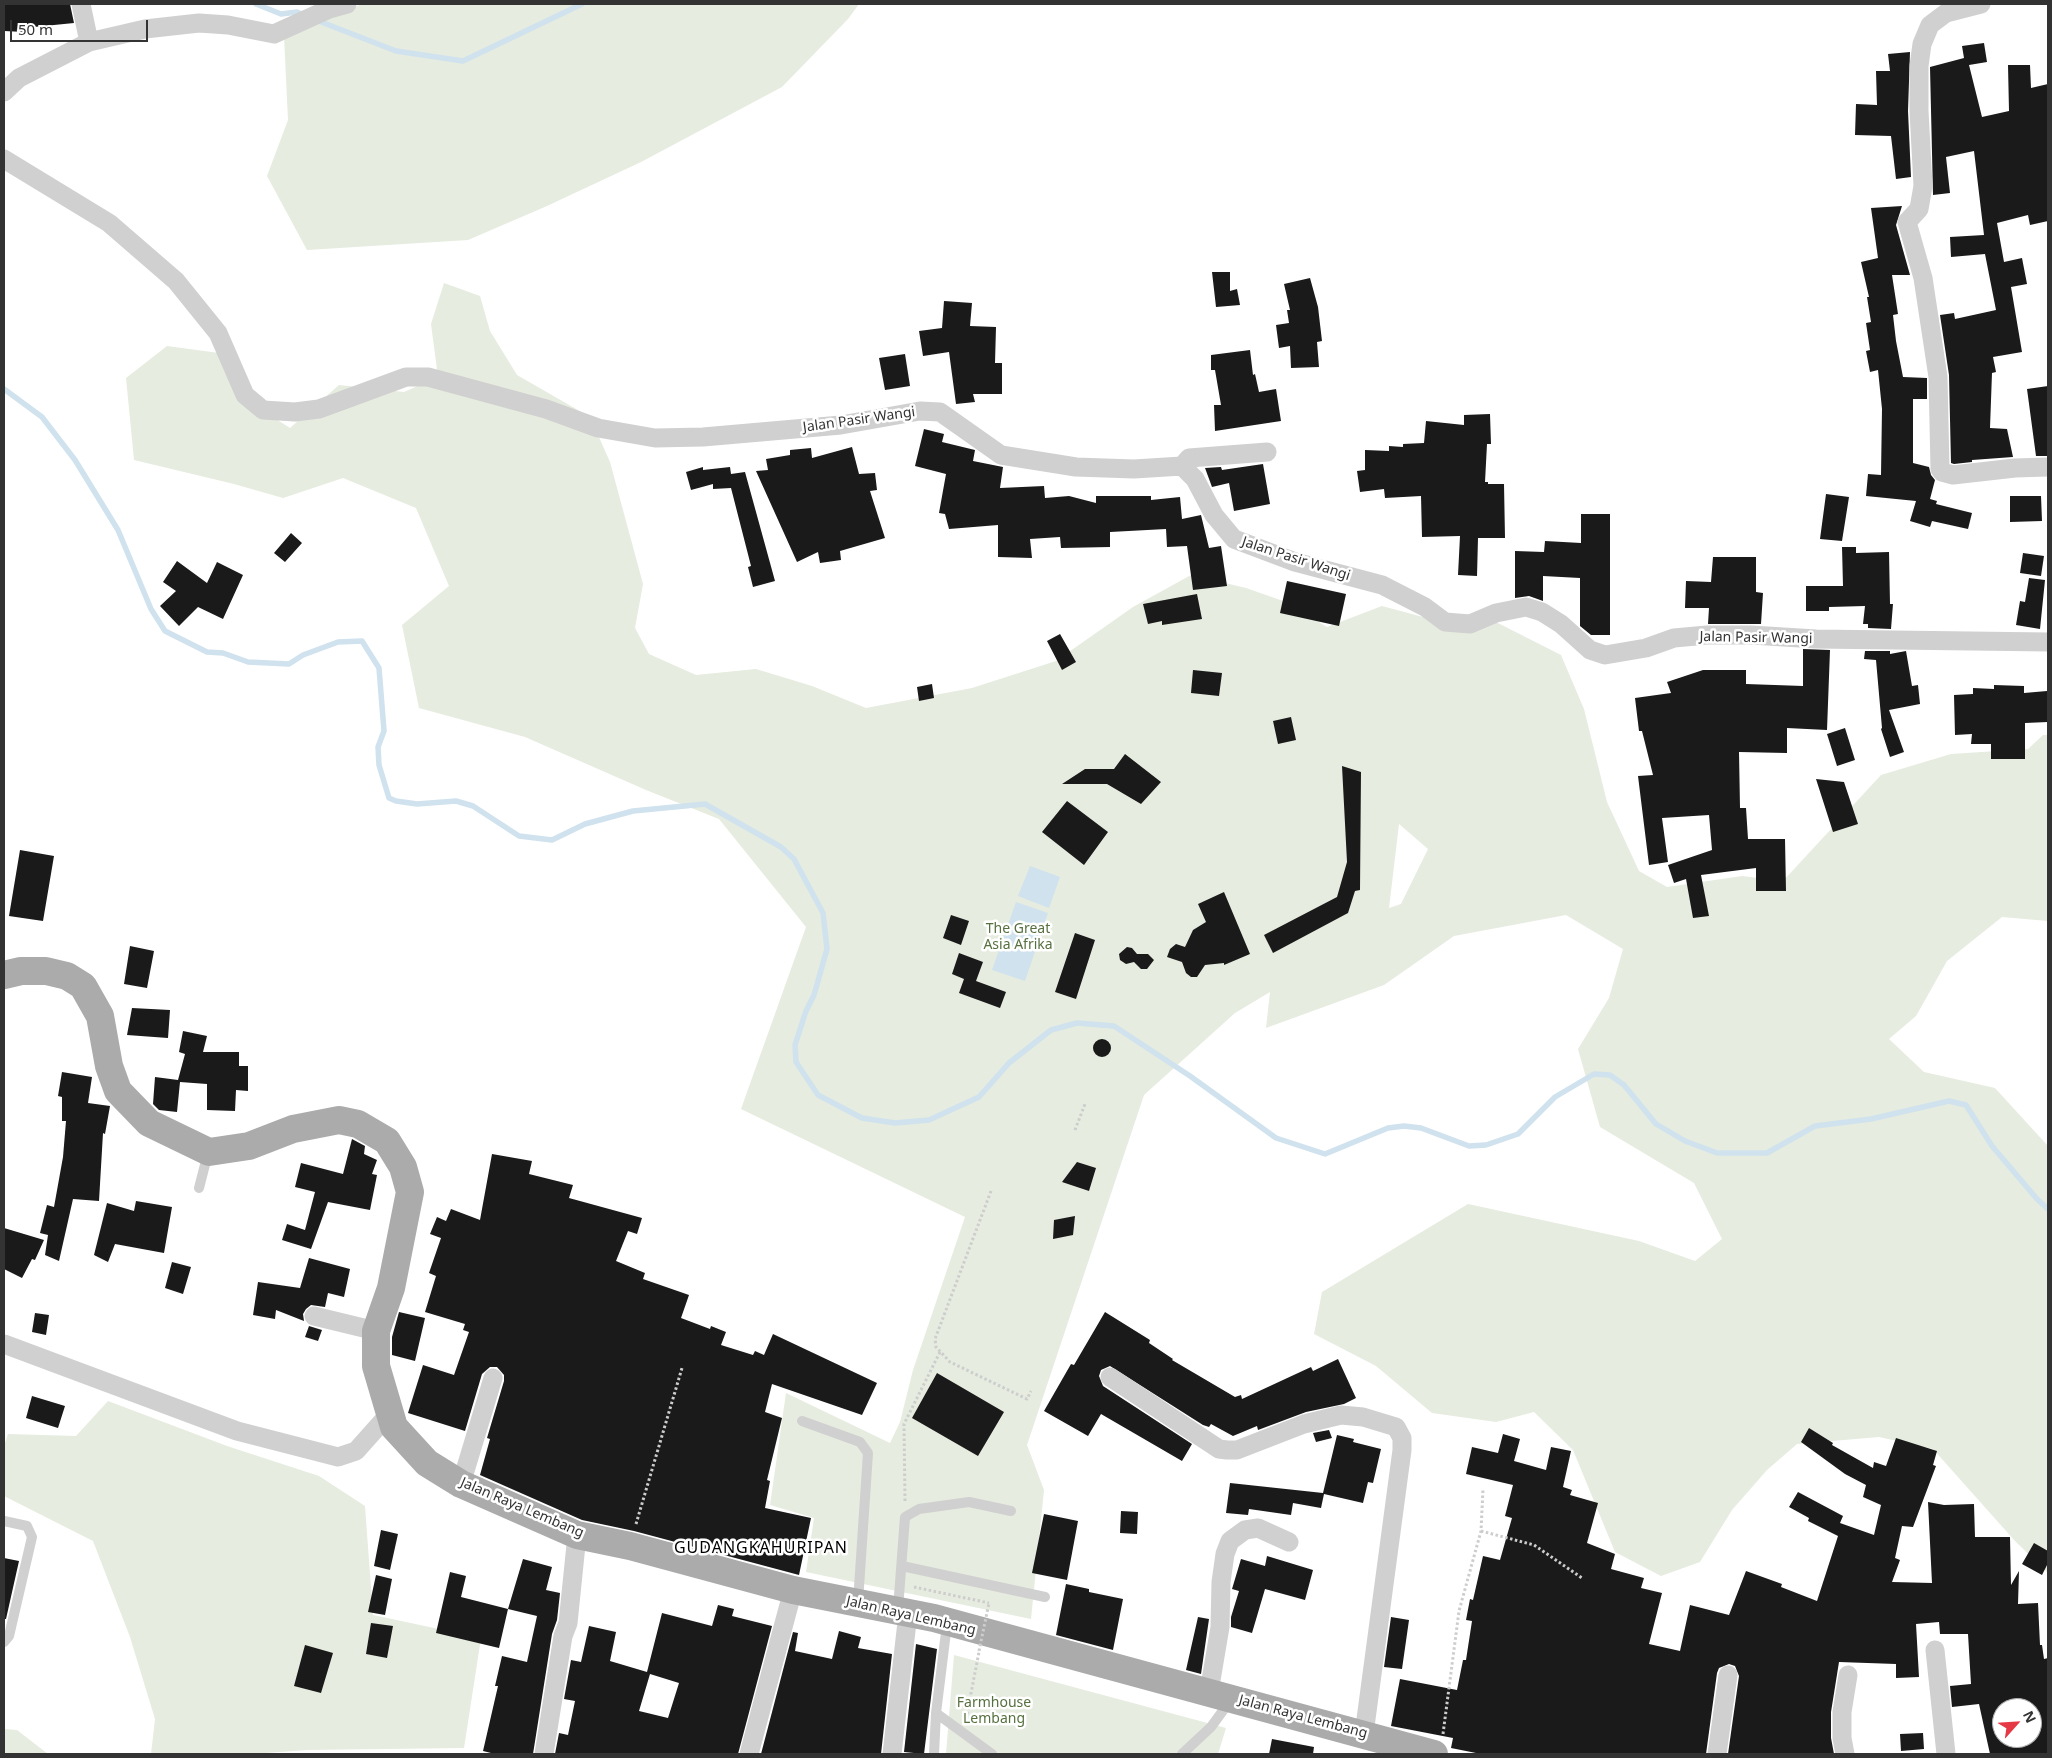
<!DOCTYPE html>
<html>
<head>
<meta charset="utf-8">
<style>
	body { margin:0 }
	#map { position:relative; width:2052px; height:1758px; overflow:hidden; background:#fff; font-family:"Noto Sans",sans-serif }
	canvas { display:block }
	.frame { position:absolute; inset:0; border:5px solid #333; pointer-events:none }
	.north { position:absolute; left:1992px; top:1698px; width:50px; height:50px; box-sizing:border-box; background:#fff; border:1px solid #adadad; border-radius:50%; rotate:64deg; font-size:14px; font-weight:700; line-height:20px; text-align:center; color:#333 }
	.north::after { content:''; display:block; margin:auto; width:18px; height:22px; background:#e63946; clip-path:polygon(50% 0,100% 100%,50% 72%,0 100%) }
	.scale { position:absolute; left:10px; top:20px; width:138px; height:22px; box-sizing:border-box; border:2px solid #333; border-top:0; padding-left:6px; font-size:15px; line-height:18px; white-space:nowrap; color:#333; -webkit-text-stroke:4px #fff; paint-order:stroke }
</style>
</head>
<body>
<div id="map">
<canvas width="2052" height="1758"></canvas>
<div class="frame"></div>
<div class="north">N</div>
<div class="scale">50 m</div>
</div>
<script>
const ctx = document.querySelector('canvas').getContext('2d');
ctx.lineJoin = 'round';
function paint(path, color) {
  ctx.fillStyle = color;
  ctx.fill(path, 'evenodd');
}
function shape(rows) {
  const path = new Path2D();
  for (const r of rows) {
    if (r.length === 3) {
      path.moveTo(r[0] + r[2], r[1]);
      path.arc(r[0], r[1], r[2], 0, 2 * Math.PI);
      continue;
    }
    path.moveTo(r[0], r[1]);
    for (let i = 2; i < r.length; i += 2) path.lineTo(r[i], r[i + 1]);
  }
  return path;
}
function stroke(path, color, width, dash) {
  ctx.strokeStyle = color;
  ctx.lineWidth = width;
  ctx.lineCap = dash ? 'butt' : 'round';
  ctx.setLineDash(dash || []);
  ctx.stroke(path);
}
function write(font, color, halo, rows, align = 'center') {
  ctx.font = font + ' "Noto Sans",sans-serif';
  ctx.lineWidth = 5;
  ctx.setLineDash([]);
  ctx.textBaseline = 'middle';
  ctx.strokeStyle = halo;
  ctx.fillStyle = color;
  for (const [text, x, y, turn = 0] of rows) {
    ctx.save();
    ctx.translate(x, y);
    ctx.rotate((+turn || 0) * Math.PI / 180);
    ctx.textAlign = isNaN(turn) ? turn : align;
    if (halo) ctx.strokeText(text, 0, 0);
    ctx.fillText(text, 0, 0);
    ctx.restore();
  }
}
paint(shape([
	[362,4,859,4,848,19,782,87,641,162,547,206,468,240,307,250,267,176,288,120,284,36],
	[444,283,480,296,490,331,517,375,590,417,610,462,643,584,635,628,649,654,696,675,756,669,812,686,866,708,972,688,1056,661,1133,607,1191,575,1246,588,1286,602,1327,627,1382,606,1423,617,1490,619,1561,655,1584,709,1607,802,1639,871,1667,887,1742,876,1783,881,1881,775,1951,754,2028,749,2043,735,2048,735,2048,921,2002,917,1947,961,1916,1016,1889,1039,1924,1072,1995,1088,2048,1146,2048,1573,2015,1541,1933,1449,1879,1437,1797,1444,1767,1470,1732,1510,1700,1562,1661,1576,1615,1552,1573,1450,1534,1412,1496,1422,1432,1413,1376,1366,1314,1334,1322,1292,1468,1204,1639,1241,1695,1261,1722,1239,1694,1183,1600,1127,1578,1049,1609,998,1623,949,1566,915,1454,936,1384,985,1266,1028,1270,992,1235,1013,1144,1095,1027,1445,1044,1490,1031,1619,806,1572,814,1518,770,1505,786,1393,890,1443,900,1422,913,1370,965,1217,741,1109,806,927,719,819,646,790,525,737,419,708,402,625,449,586,416,508,343,478,283,498,234,484,134,460,126,378,167,346,219,353,251,403,290,428,339,385,404,392,438,377,431,324],
	[1399,824,1428,849,1401,904,1389,908],
	[108,1401,227,1446,319,1476,365,1506,373,1615,481,1638,464,1748,307,1750,251,1754,151,1754,155,1719,130,1637,93,1541,4,1496,4,1446,8,1434,76,1436],
	[954,1655,1226,1728,1218,1754,946,1754],
	[4,1729,17,1730,48,1754,4,1754]
]), '#e6ecdf');
paint(shape([
	[1030,866,1060,877,1049,908,1018,896],
	[1016,902,1048,913,1025,981,992,970]
]), '#cfe2ee');
stroke(shape([
	[256,4,281,14,297,12,305,16],
	[316,20,396,51,463,61,582,4],
	[4,389,42,417,75,460,118,530,151,609,165,631,207,652,223,653,248,662,289,664,303,655,338,642,362,641,379,668,384,731,378,747,379,765,389,798,396,801,417,804,456,801,473,806,519,836,552,840,585,824,633,811,705,804,781,847,794,859,823,913,827,949,814,995,806,1011,795,1045,796,1062,818,1095,862,1118,895,1123,929,1120,979,1097,1009,1063,1051,1030,1077,1023,1114,1026,1190,1076,1276,1138,1325,1154,1388,1128,1404,1126,1421,1128,1469,1146,1486,1145,1518,1134,1555,1097,1594,1074,1610,1075,1624,1085,1656,1124,1685,1141,1717,1153,1767,1153,1815,1126,1871,1119,1949,1101,1966,1105,1992,1146,2037,1199,2048,1209]
]), '#cfe2ee', 5.5);
paint(shape([
	[4,4,70,4,74,23,24,28,24,32,4,31],
	[1984,43,1987,62,1969,65,1982,117,2009,111,2008,65,2030,65,2031,88,2048,84,2048,221,2030,225,2028,215,1997,223,2004,262,2022,258,2027,284,2011,287,2022,352,1993,357,1996,372,1992,373,1990,428,2007,429,2013,457,1972,460,1972,462,1954,464,1951,463,1949,375,1940,315,1954,313,1955,319,1996,310,1985,254,1951,257,1950,237,1984,235,1974,151,1946,157,1950,193,1933,195,1930,67,1964,58,1962,46],
	[1910,52,1908,111,1911,177,1896,179,1891,136,1855,135,1856,104,1877,105,1876,71,1890,71,1888,54],
	[1902,206,1896,225,1910,275,1892,275,1898,314,1893,315,1896,341,1903,377,1927,378,1927,399,1913,399,1913,463,1929,467,1931,475,1935,480,1930,499,1937,501,1936,504,1972,513,1968,529,1932,521,1930,527,1910,521,1916,501,1866,496,1868,474,1881,475,1882,409,1878,370,1870,372,1866,351,1870,350,1866,323,1871,322,1867,297,1869,297,1861,262,1878,258,1871,208],
	[1212,272,1230,272,1230,291,1237,289,1240,305,1216,307],
	[1310,278,1318,307,1322,341,1317,342,1319,367,1291,368,1290,346,1279,348,1276,325,1289,323,1287,310,1290,310,1284,284],
	[944,301,972,303,970,326,996,327,995,363,1002,363,1002,394,973,394,975,402,956,404,949,352,923,356,919,331,942,328],
	[1250,350,1253,375,1255,374,1259,392,1276,389,1281,421,1215,431,1214,405,1221,405,1215,370,1211,370,1211,355],
	[905,354,910,386,885,390,879,358],
	[2048,386,2048,456,2036,456,2027,389],
	[1490,414,1491,444,1487,444,1485,482,1488,482,1488,484,1504,484,1505,538,1478,538,1477,576,1458,575,1460,536,1422,537,1421,496,1385,498,1384,489,1360,492,1357,471,1365,470,1365,450,1389,451,1389,446,1403,447,1403,444,1424,443,1426,421,1464,425,1464,415],
	[924,429,944,434,942,442,975,450,973,461,1003,467,1000,488,1044,486,1045,498,1069,496,1096,503,1096,496,1151,496,1151,500,1180,497,1182,519,1201,515,1209,548,1221,546,1227,586,1193,590,1187,546,1167,547,1166,529,1110,532,1110,547,1061,548,1060,537,1030,539,1032,558,998,557,998,525,949,529,945,514,939,513,946,474,915,466],
	[852,447,859,474,875,473,877,490,870,491,885,538,840,551,841,560,820,563,818,552,797,562,756,471,768,470,766,459,790,455,790,450,811,448,812,458],
	[1263,464,1270,504,1234,511,1229,483,1212,487,1205,468,1221,467,1222,470],
	[703,467,703,470,730,467,731,474,745,472,775,581,753,587,748,567,751,566,731,488,713,489,713,484,691,490,686,472],
	[1826,494,1849,497,1842,541,1820,539],
	[2010,496,2041,496,2042,521,2010,522],
	[1581,514,1610,514,1610,635,1591,635,1580,626,1580,578,1543,576,1543,601,1529,596,1515,598,1515,551,1544,552,1545,541,1581,543],
	[291,533,302,543,285,562,274,553],
	[1842,547,1856,547,1856,553,1889,552,1890,604,1893,604,1891,629,1868,628,1868,624,1863,624,1865,606,1829,607,1829,611,1806,611,1806,586,1843,586],
	[2023,553,2044,556,2041,576,2020,573],
	[1713,557,1756,557,1756,592,1763,593,1761,624,1708,624,1709,608,1685,608,1686,581,1711,582],
	[177,561,207,583,217,562,243,575,223,619,198,607,179,626,160,606,176,591,163,582],
	[2029,578,2045,580,2040,629,2016,625,2020,601,2025,602],
	[1287,581,1346,594,1339,626,1280,613],
	[1197,594,1202,619,1162,625,1162,621,1148,624,1143,604],
	[1060,634,1076,662,1062,670,1047,641],
	[1803,649,1830,650,1827,730,1787,728,1787,753,1739,752,1740,808,1746,808,1748,839,1785,839,1786,891,1756,891,1756,868,1701,875,1709,916,1693,918,1686,879,1674,883,1668,865,1712,850,1709,815,1662,818,1668,862,1649,865,1638,776,1653,775,1642,731,1639,731,1635,698,1671,693,1667,682,1703,670,1746,670,1746,684,1803,686],
	[1865,651,1890,651,1890,654,1906,651,1912,686,1918,685,1920,704,1889,710,1904,752,1890,757,1881,729,1882,728,1876,660,1864,659],
	[1193,670,1222,673,1219,696,1191,693],
	[932,684,934,698,919,701,917,687],
	[1994,685,2024,686,2024,693,2047,691,2048,722,2025,723,2025,759,1991,759,1991,744,1971,744,1972,734,1955,735,1954,695,1973,694,1973,688,1994,689],
	[1291,717,1296,740,1278,744,1273,721],
	[1845,728,1855,760,1837,766,1827,734],
	[1125,754,1161,782,1141,804,1107,784,1062,784,1085,769,1114,769],
	[1342,766,1361,772,1360,890,1355,891,1348,913,1273,953,1264,935,1337,897,1347,862],
	[1816,779,1844,782,1858,824,1833,832],
	[1067,801,1108,832,1084,865,1042,832],
	[20,850,54,856,43,921,9,916],
	[1224,892,1250,954,1224,965,1224,963,1205,965,1197,977,1191,977,1186,973,1182,962,1167,957,1170,949,1176,944,1185,947,1193,930,1206,922,1198,904],
	[951,915,969,921,961,945,943,938],
	[1075,933,1095,940,1076,999,1055,992],
	[130,946,154,951,147,988,124,984],
	[1127,947,1132,948,1137,954,1148,954,1154,960,1147,969,1141,969,1134,962,1126,964,1120,960,1119,954],
	[959,953,983,962,976,981,1006,992,1000,1008,959,993,964,979,952,974],
	[132,1008,170,1010,168,1038,127,1035],
	[183,1031,207,1036,203,1052,239,1052,239,1066,248,1066,248,1091,236,1090,235,1111,207,1110,207,1084,180,1082,177,1112,159,1110,153,1104,155,1077,178,1080,185,1054,179,1052],
	[1102,1048,9],
	[62,1072,92,1077,88,1103,110,1106,105,1134,103,1133,99,1201,73,1199,59,1261,45,1255,48,1235,40,1233,47,1205,54,1207,63,1157,66,1121,62,1121,62,1097,58,1096],
	[352,1139,365,1146,364,1154,377,1160,372,1174,377,1175,370,1210,328,1202,311,1249,282,1240,287,1224,305,1230,315,1192,295,1187,301,1163,343,1174],
	[492,1154,532,1161,529,1174,573,1185,569,1198,642,1218,637,1234,628,1231,616,1261,645,1273,643,1279,689,1295,681,1318,710,1329,711,1326,726,1332,721,1345,753,1355,755,1351,764,1355,773,1334,877,1383,862,1415,772,1384,765,1412,782,1418,767,1480,770,1481,765,1508,811,1518,799,1575,634,1531,582,1520,480,1475,490,1439,487,1438,504,1381,504,1375,497,1367,490,1367,482,1374,465,1431,408,1413,423,1365,454,1375,469,1332,463,1330,465,1324,425,1312,436,1276,429,1273,441,1238,430,1234,437,1217,446,1221,451,1209,480,1220],
	[1077,1162,1096,1168,1089,1191,1062,1182],
	[136,1201,172,1207,164,1253,115,1244,108,1262,94,1255,107,1203,134,1211],
	[1075,1216,1073,1235,1053,1239,1054,1220],
	[4,1228,44,1240,35,1260,32,1259,22,1278,4,1269],
	[309,1258,350,1269,344,1297,328,1293,325,1307,311,1305,306,1309,303,1314,304,1321,276,1310,275,1319,253,1315,258,1282,300,1288],
	[172,1262,191,1267,183,1294,165,1288],
	[399,1312,425,1318,415,1361,392,1355,392,1337],
	[1105,1312,1150,1340,1149,1343,1173,1359,1172,1360,1235,1397,1241,1395,1242,1399,1311,1367,1313,1371,1338,1359,1356,1398,1344,1404,1306,1412,1258,1430,1257,1426,1233,1436,1211,1424,1209,1427,1203,1425,1110,1366,1101,1370,1099,1376,1103,1386,1192,1444,1182,1461,1101,1414,1088,1436,1044,1411,1071,1364,1074,1365],
	[35,1313,49,1315,46,1335,32,1332],
	[309,1326,322,1330,318,1341,305,1337],
	[937,1373,1004,1412,978,1456,912,1418],
	[32,1396,65,1406,58,1428,26,1418],
	[1809,1428,1833,1443,1832,1445,1873,1468,1874,1462,1886,1466,1896,1438,1937,1451,1933,1465,1936,1466,1913,1527,1902,1526,1895,1558,1900,1560,1892,1582,1932,1583,1928,1502,1944,1505,1974,1504,1975,1537,2010,1537,2011,1585,2019,1571,2018,1604,2038,1603,2040,1645,2042,1645,2044,1659,2048,1658,2048,1754,1990,1754,1979,1704,1952,1707,1950,1686,1971,1684,1968,1634,1940,1634,1939,1622,1916,1624,1919,1677,1896,1678,1896,1664,1839,1662,1831,1712,1831,1738,1834,1754,1728,1754,1739,1676,1735,1666,1729,1664,1719,1668,1717,1673,1706,1754,1481,1754,1451,1748,1453,1738,1391,1726,1400,1679,1457,1690,1463,1660,1466,1660,1472,1621,1466,1620,1470,1599,1473,1600,1483,1556,1500,1560,1512,1518,1505,1516,1513,1485,1466,1474,1472,1447,1498,1453,1503,1434,1520,1439,1514,1461,1546,1470,1551,1447,1571,1451,1563,1487,1572,1490,1570,1495,1598,1503,1587,1543,1615,1554,1611,1569,1644,1578,1641,1588,1662,1593,1649,1644,1680,1651,1690,1605,1729,1615,1746,1571,1782,1584,1781,1587,1817,1601,1838,1536,1808,1521,1809,1518,1789,1507,1798,1492,1843,1516,1840,1523,1874,1535,1881,1505,1863,1497,1866,1485,1845,1474,1801,1442],
	[2002,1708,2032,1708,2032,1738,2002,1738],
	[1329,1430,1332,1438,1316,1442,1313,1433],
	[1337,1435,1354,1439,1353,1442,1381,1449,1373,1483,1368,1482,1363,1503,1324,1494,1321,1508,1293,1503,1291,1515,1249,1509,1248,1515,1226,1513,1230,1483,1323,1493],
	[1121,1511,1138,1512,1137,1534,1120,1533],
	[1044,1514,1078,1521,1067,1580,1032,1573],
	[381,1530,398,1534,390,1570,374,1566],
	[2034,1543,2048,1551,2048,1563,2042,1575,2022,1564],
	[1267,1556,1313,1570,1305,1600,1265,1589,1252,1633,1231,1627,1231,1617,1239,1591,1232,1589,1241,1559,1265,1566],
	[4,1558,19,1561,6,1619,4,1619],
	[523,1559,552,1567,546,1590,560,1593,557,1620,552,1634,533,1754,495,1754,483,1751,498,1686,495,1686,502,1656,527,1662,537,1616,508,1609],
	[450,1572,466,1576,461,1597,508,1609,499,1648,436,1633],
	[376,1575,392,1579,385,1615,368,1612],
	[1066,1584,1089,1589,1089,1592,1123,1599,1113,1650,1056,1635],
	[718,1605,734,1609,732,1616,772,1626,738,1754,555,1754,559,1733,568,1735,575,1701,564,1699,571,1660,581,1662,589,1626,616,1632,610,1661,647,1672,662,1613,712,1626],
	[650,1674,679,1683,668,1718,639,1711],
	[1198,1617,1209,1619,1201,1674,1186,1670],
	[1391,1617,1409,1620,1402,1669,1384,1667],
	[371,1623,393,1626,387,1658,366,1654],
	[839,1631,861,1637,858,1648,892,1654,881,1754,761,1754,793,1632,798,1633,795,1651,832,1659],
	[916,1644,937,1649,924,1754,904,1752],
	[305,1645,333,1653,321,1693,294,1686],
	[1923,1733,1924,1749,1901,1751,1900,1734],
	[1272,1739,1314,1747,1313,1754,1269,1754]
]), '#1a1a1a');
stroke(shape([
	[1075,1130,1085,1104],
	[991,1191,935,1339,936,1347,950,1362,1027,1399,1031,1391],
	[905,1501,904,1424,940,1352],
	[636,1524,682,1368],
	[1481,1531,1534,1545,1582,1578],
	[914,1587,989,1603],
	[966,1719,979,1652],
	[1443,1734,1459,1611,1481,1531,1483,1489]
]), '#cdcdcd', 3, [2.5, 2.5]);
stroke(shape([
	[199,1188,208,1153],
	[802,1421,860,1442,868,1453,858,1602],
	[4,1521,27,1526,32,1537,9,1636,4,1642],
	[902,1566,1045,1597],
	[898,1609,905,1517,919,1509,969,1502,1011,1511],
	[936,1713,992,1754],
	[934,1754,936,1713,947,1624],
	[1182,1754,1211,1727,1230,1701]
]), '#d0d0d0', 10);
stroke(shape([
	[81,4,89,42],
	[1981,4,1946,13,1930,25,1922,44,1919,66,1919,111,1923,186,1919,209,1907,222,1923,278,1938,377,1940,469,1942,472,1953,475,2015,468,2048,467],
	[4,92,19,78,89,42,145,29,199,23,228,25,274,34,329,9,347,4],
	[4,159,109,223,176,281,218,333,245,395,263,410,295,412,319,409,406,377,428,377,546,409,598,428,655,438,703,437,841,425,920,411,940,412,1001,455,1076,467,1134,469,1182,466,1195,479,1214,515,1234,539,1295,562,1382,585,1425,607,1445,622,1470,624,1496,613,1526,607,1542,612,1561,624,1590,650,1605,655,1646,648,1674,638,1707,635,1751,635,1816,639,2048,642],
	[1182,466,1189,458,1267,452],
	[314,1316,376,1331],
	[4,1344,237,1431,338,1457,356,1451,389,1414],
	[1110,1377,1219,1449,1227,1450,1237,1450,1304,1424,1341,1415,1363,1417,1396,1427,1402,1438,1402,1450,1364,1734],
	[461,1484,493,1378],
	[1935,1650,1946,1754],
	[1209,1692,1220,1627,1221,1582,1225,1554,1230,1541,1245,1530,1258,1528,1289,1542],
	[544,1754,563,1636,568,1623,577,1535],
	[749,1754,793,1590],
	[892,1754,908,1613],
	[1717,1754,1728,1675],
	[1845,1754,1842,1738,1842,1712,1848,1675]
]), '#d0d0d0', 19);
stroke(shape([
	[4,975,21,971,46,971,67,976,83,986,100,1016,109,1066,118,1091,149,1123,209,1152,249,1146,293,1129,339,1120,358,1124,387,1141,403,1167,410,1192,391,1288,376,1331,376,1366,394,1427,427,1463,461,1484,577,1535,630,1546,793,1590,934,1618,1434,1754]
]), '#ababab', 28);
stroke(shape([
	[979,1651,989,1603]
]), '#cdcdcd', 3, [2.5, 2.5]);
write('14px', '#333', '#fff', [
	["Jalan Pasir Wangi",859,420,-8],
	["Jalan Pasir Wangi",1296,559,18],
	["Jalan Pasir Wangi",1756,638,1],
	["Jalan Raya Lembang",522,1508,23],
	["Jalan Raya Lembang",911,1616,13],
	["Jalan Raya Lembang",1303,1717,15]
]);
write('14px', '#56703f', '#fff', [
	["The Great",1018,929],
	["Asia Afrika",1018,945],
	["Farmhouse",994,1703],
	["Lembang",994,1719]
]);
ctx.letterSpacing = '1px';
write('16px', '#000', '#fff', [
	["GUDANGKAHURIPAN",761,1548]
]);
ctx.letterSpacing = '0px';
</script>
</body>
</html>
